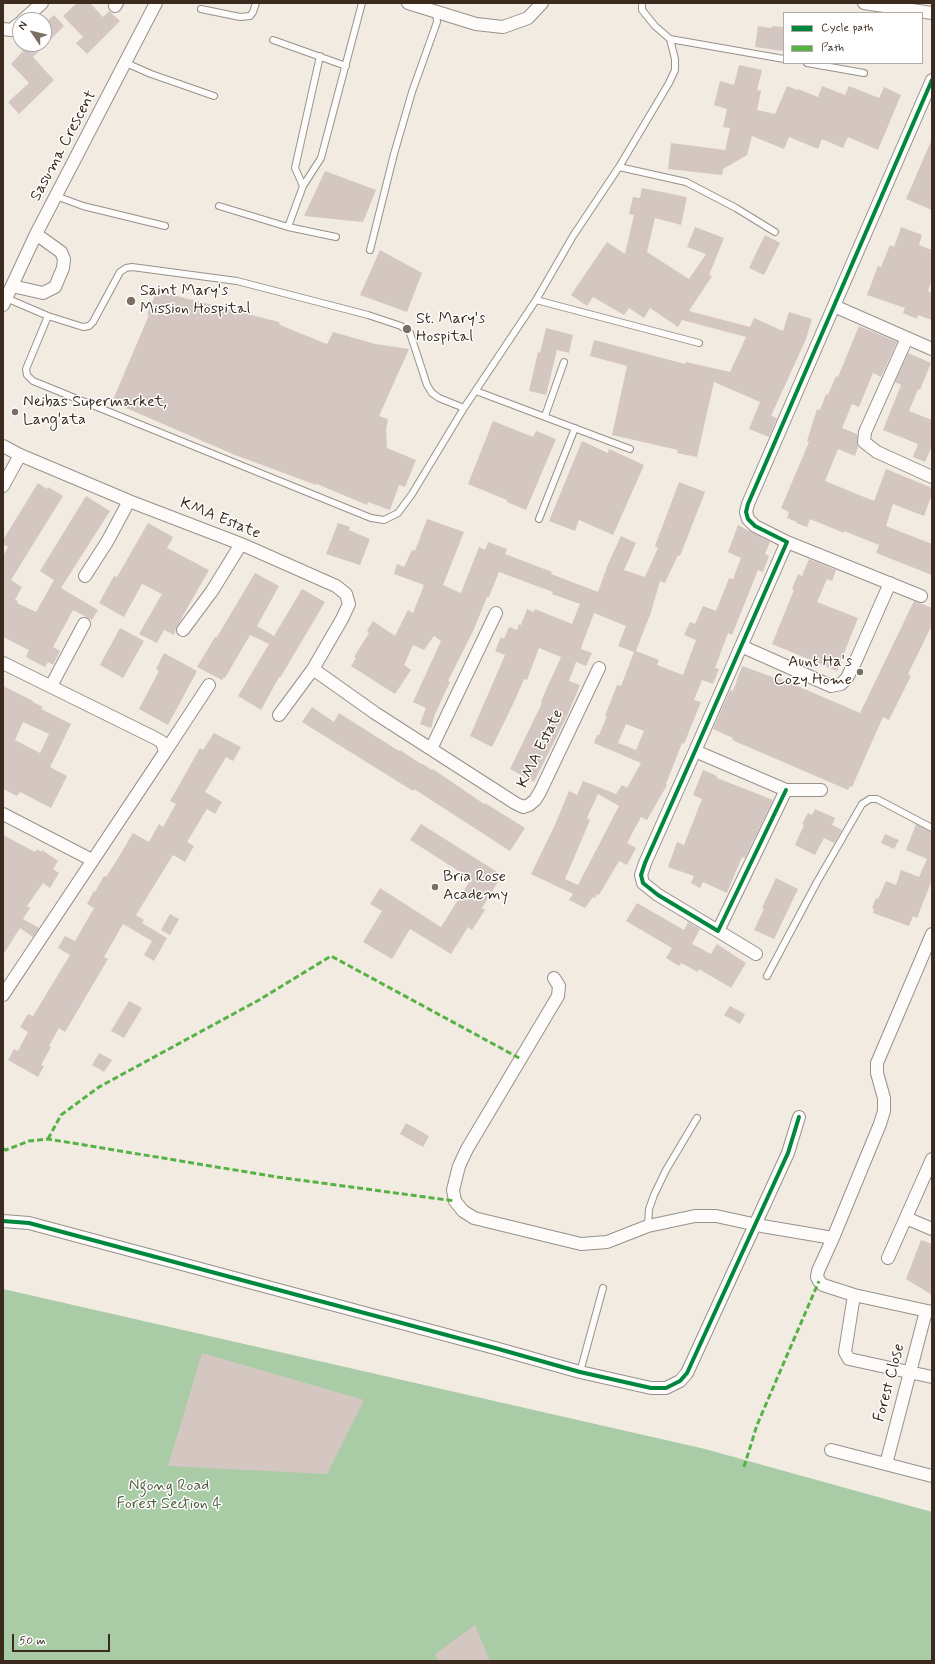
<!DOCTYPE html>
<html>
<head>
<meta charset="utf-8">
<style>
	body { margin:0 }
	#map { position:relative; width:935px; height:1664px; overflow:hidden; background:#f1ebe1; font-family:Mynerve,sans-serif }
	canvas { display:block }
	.frame { position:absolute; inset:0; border:4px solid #3b2a1e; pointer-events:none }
	.legend { position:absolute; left:783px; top:12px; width:140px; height:52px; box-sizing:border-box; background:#fff; border:1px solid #b1aaa5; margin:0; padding:5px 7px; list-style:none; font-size:12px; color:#3b2a1e }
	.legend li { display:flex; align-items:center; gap:8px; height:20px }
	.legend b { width:20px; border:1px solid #b1aaa5 }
	.north { position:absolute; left:12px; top:12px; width:40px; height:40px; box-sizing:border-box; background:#fff; border:1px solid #b1aaa5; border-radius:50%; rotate:305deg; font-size:11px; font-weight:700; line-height:16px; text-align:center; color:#3b2a1e }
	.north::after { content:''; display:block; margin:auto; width:14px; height:18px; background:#7b6e62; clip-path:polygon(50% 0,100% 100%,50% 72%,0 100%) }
	.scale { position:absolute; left:12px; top:1634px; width:98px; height:18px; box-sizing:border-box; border:2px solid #3b2a1e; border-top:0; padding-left:5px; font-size:12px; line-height:14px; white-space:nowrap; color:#3b2a1e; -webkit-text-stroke:3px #fff; paint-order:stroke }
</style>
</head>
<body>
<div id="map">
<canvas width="935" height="1664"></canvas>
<div class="frame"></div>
<ul class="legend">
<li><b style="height:5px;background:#00873e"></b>Cycle path</li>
<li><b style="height:5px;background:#57b245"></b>Path</li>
</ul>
<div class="north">N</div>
<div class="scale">50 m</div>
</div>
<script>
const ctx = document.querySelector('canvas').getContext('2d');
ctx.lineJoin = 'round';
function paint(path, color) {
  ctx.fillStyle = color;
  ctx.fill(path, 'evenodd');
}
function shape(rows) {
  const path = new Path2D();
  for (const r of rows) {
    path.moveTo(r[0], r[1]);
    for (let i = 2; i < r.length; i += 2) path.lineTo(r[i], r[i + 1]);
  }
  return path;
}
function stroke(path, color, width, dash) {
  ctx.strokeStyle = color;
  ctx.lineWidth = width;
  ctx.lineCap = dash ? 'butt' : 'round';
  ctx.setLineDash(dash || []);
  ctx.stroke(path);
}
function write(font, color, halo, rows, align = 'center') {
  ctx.font = font + ' Mynerve,sans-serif';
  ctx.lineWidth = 3;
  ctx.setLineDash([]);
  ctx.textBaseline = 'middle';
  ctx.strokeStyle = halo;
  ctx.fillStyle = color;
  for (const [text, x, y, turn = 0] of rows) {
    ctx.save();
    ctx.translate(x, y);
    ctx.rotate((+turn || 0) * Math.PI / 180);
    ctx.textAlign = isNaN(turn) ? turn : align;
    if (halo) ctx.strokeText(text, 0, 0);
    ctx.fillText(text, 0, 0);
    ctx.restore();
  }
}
paint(shape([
	[3,1289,705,1449,932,1512,932,1661,3,1661]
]), '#a9cba5');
paint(shape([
	[77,3,90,3,103,17,109,11,120,21,87,54,76,43,83,37,63,16],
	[54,15,64,26,33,57,54,80,19,114,8,102,29,83,11,64,23,51,17,44,44,44,44,24],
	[758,26,772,28,772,26,784,27,783,51,755,47],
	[739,65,762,70,757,90,761,91,757,110,775,114,787,86,797,90,798,89,818,97,822,86,845,95,849,86,879,98,884,87,901,95,878,150,848,137,843,148,822,139,818,149,789,137,784,149,752,136,747,155,723,169,722,175,668,169,671,143,725,150,730,128,723,127,727,109,714,105,720,81,734,85],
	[932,139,932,210,906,199],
	[325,171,376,190,363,222,304,216],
	[642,188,687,197,681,225,655,218,647,252,689,279,706,254,687,247,695,227,724,238,709,275,712,276,689,311,750,327,754,318,783,331,789,312,812,319,806,339,771,416,777,418,769,437,749,429,760,402,714,382,697,457,677,453,678,450,612,435,627,366,590,356,594,340,685,364,686,362,730,372,746,337,682,320,678,327,650,308,644,318,629,308,624,315,593,297,587,306,571,295,607,242,625,254,634,215,629,214,633,197,640,198],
	[901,227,922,235,919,245,932,250,932,280,928,291,932,293,932,320,918,315,917,319,903,313,905,308,867,295,878,266,881,267,890,245,894,247],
	[765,235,780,243,764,275,749,268],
	[380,250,422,273,407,312,360,295],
	[157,291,279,322,280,325,327,344,333,332,375,344,409,349,379,416,388,419,386,430,387,448,416,460,405,487,399,485,390,510,368,502,367,505,317,484,316,485,235,455,112,402,149,315,147,314],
	[859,326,897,342,881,377,873,373,859,407,852,404,842,428,857,434,857,442,858,447,855,456,838,449,825,481,874,501,886,469,932,488,932,494,924,516,893,504,886,526,932,544,932,575,876,553,879,545,844,531,844,533,810,519,807,527,796,523,797,522,787,518,789,512,781,508,809,442,807,441,817,409,820,410,826,394,828,395,836,376,838,377],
	[546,328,573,335,569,353,557,350,546,395,529,391,538,352,540,353],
	[908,353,931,363,920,390,918,389,909,411,932,420,932,446,925,462,913,457,918,444,883,430,901,385,895,382],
	[493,421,533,437,536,431,556,439,526,510,507,502,507,500,468,484],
	[582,441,608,453,609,449,644,465,613,535,579,520,575,531,549,521],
	[679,482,705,492,680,556,678,555,665,583,660,581,651,612,636,651,659,660,657,665,683,675,696,640,684,635,690,622,695,624,703,606,716,611,729,578,733,579,741,558,728,552,738,525,770,542,765,554,769,556,763,572,758,570,732,635,728,633,715,668,719,669,713,684,702,680,694,700,701,702,684,744,682,743,666,784,667,785,647,820,641,817,627,843,636,848,627,865,619,861,599,895,597,894,595,898,593,897,585,908,569,900,573,894,531,874,554,827,569,791,577,795,583,781,616,794,622,785,627,788,641,763,594,743,597,735,599,735,607,716,605,716,617,685,621,686,634,652,618,646,626,626,594,613,582,645,581,649,592,653,586,666,576,662,569,681,580,685,567,716,534,782,510,769,542,703,541,702,546,690,561,657,539,648,527,680,524,679,515,700,492,747,470,736,505,655,495,651,501,637,504,639,509,627,517,630,519,624,521,625,527,609,534,612,535,609,572,624,580,604,552,594,553,592,499,572,489,597,487,597,474,629,448,681,450,682,435,714,431,728,420,724,426,708,413,702,441,641,434,636,424,650,413,645,404,665,411,670,395,694,351,666,356,658,354,657,369,633,367,631,373,621,395,636,408,610,413,613,424,585,394,574,397,564,404,567,412,550,415,551,427,519,464,532,443,585,461,593,479,547,485,550,488,542,507,549,505,554,552,572,551,574,598,592,608,564,621,536,636,543,624,570,645,577,658,548,655,546],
	[626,724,644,731,636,750,618,743],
	[598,794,619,806,578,885,565,879,590,820,587,818],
	[38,483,47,489,48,487,63,496,11,580,22,587,15,600,18,601,17,603,36,612,54,580,40,571,86,496,110,511,61,588,98,610,92,620,73,610,53,647,60,651,53,665,48,662,45,667,26,657,29,650,3,637,3,556,8,547,3,544,3,540],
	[148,523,173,537,167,548,209,570,177,626,174,635,164,630,157,643,139,634,162,594,142,584,124,617,99,603,114,576,117,577],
	[338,523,350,527,349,530,370,539,360,565,326,554],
	[809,559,836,570,832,581,827,579,817,602,858,618,837,671,772,644,794,590,792,589,798,574,802,576],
	[255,573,279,586,257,626,274,636,302,589,325,602,280,678,279,677,261,710,238,696,269,644,250,635,225,678,224,677,222,680,197,667,215,637,217,637],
	[914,601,932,608,932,625,908,674,911,676,889,720,883,717,852,787,850,786,848,790,732,740,733,738,713,729,730,690,733,691,742,666,778,679,779,678,860,713],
	[120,628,144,641,123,678,100,665],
	[164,653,197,671,168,725,139,709,159,671,156,669],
	[3,686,33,701,33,702,43,707,41,709,71,724,50,767,67,776,51,808,20,792,17,796,3,789],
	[23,722,49,734,40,753,15,740],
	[312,707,334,722,339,713,399,751,400,750,421,764,421,763,432,770,433,769,484,804,485,803,525,828,510,851,414,789,413,791,302,722],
	[214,733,241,747,233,761,226,757,205,792,222,802,215,814,207,809,187,842,194,846,185,862,173,855,136,915,144,920,142,923,167,938,154,961,144,955,152,941,123,924,104,957,108,959,65,1032,59,1028,49,1046,51,1047,41,1065,44,1066,38,1077,8,1060,14,1049,18,1051,28,1032,20,1027,28,1014,33,1016,70,955,58,948,65,936,75,941,94,908,87,904,94,891,95,892,104,876,106,877,117,860,133,833,149,842,159,824,163,827,176,804,170,801,200,748,203,750],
	[703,770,717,776,717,778,773,800,745,858,742,857,727,893,703,882,700,888,691,883,694,876,668,867,677,842,684,845,702,799,693,795],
	[815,809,835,818,832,825,842,830,834,843,824,838,815,855,795,845,804,825,802,824,808,813,812,815],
	[421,824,502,875,482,908,485,910,472,930,468,927,451,954,410,929,392,959,363,942,382,911,370,904,380,888,441,927,471,879,410,840],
	[916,824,932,832,932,880,917,918,913,916,909,926,873,913,874,909,872,908,876,898,878,899,886,881,896,885,901,870,919,877,927,859,906,850],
	[885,834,899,840,894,849,881,843],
	[3,835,35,852,37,849,41,852,42,850,58,861,53,869,59,873,50,888,43,883,27,906,30,908,23,919,39,928,33,937,20,928,3,955],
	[776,878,798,889,774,939,754,930,764,909,762,908],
	[637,903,684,930,688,922,700,929,692,944,711,954,717,944,746,963,731,988,699,969,698,972,681,963,679,966,666,958,672,948,626,921],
	[170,914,179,919,170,935,161,930],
	[129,1001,142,1008,124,1038,111,1031],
	[730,1006,745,1014,740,1024,724,1015],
	[99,1053,112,1060,104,1072,92,1065],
	[406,1123,429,1136,423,1147,400,1134],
	[921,1240,932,1244,932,1295,906,1279],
	[202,1353,364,1400,327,1474,168,1466],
	[475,1625,490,1661,438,1661,435,1654]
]), '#d4c7c2');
const service = shape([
	[201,9,240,17,250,16,253,12,256,3],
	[670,39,784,59],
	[273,40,346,66],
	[126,63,151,74,214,96],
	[807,63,864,73],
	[619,167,686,182,736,208,775,232],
	[303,186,321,158,362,3],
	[56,196,83,206,165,226],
	[219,206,288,227,336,237],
	[288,227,303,186,295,168,320,56],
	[370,250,394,154,412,92,437,22,436,12],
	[6,298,48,316,83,327,89,326,93,322,120,272,126,268,132,267,237,281,368,315,401,326,410,333,427,385,432,393,439,398,464,408],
	[536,300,699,343],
	[48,316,26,369,27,375,33,381,371,518,384,520,398,513,412,494,464,408,536,300,573,236,619,167,669,83,675,70,675,59,670,39,655,26,642,10,642,3],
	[476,391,630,449],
	[545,416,564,362],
	[539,519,575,428],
	[767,976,817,882,862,804,870,799,877,799,932,828],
	[648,1226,649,1209,654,1195,666,1170,697,1118],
	[580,1372,603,1288]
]);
const minor = shape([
	[408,3,476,24,503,27,528,18,542,3],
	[864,3,932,13],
	[115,6,117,3],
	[23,20,42,3],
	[3,29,11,30,20,23],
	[12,286,43,293,55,287,63,268,64,259,61,252,36,234],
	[3,305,36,234,156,3],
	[834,306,932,349],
	[907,338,865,432,864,442,877,452,932,477],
	[3,446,20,455,129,501,241,544,336,586,346,594,349,604,342,619,313,669,279,715],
	[3,486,20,455],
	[787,542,921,596],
	[85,576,107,542,129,501],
	[183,630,212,591,241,544],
	[741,646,831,686,841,684,847,678,857,658,890,583],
	[3,663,155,738,162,742,165,752,3,995],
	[313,669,375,713,515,803,523,807,529,805,535,800,540,792,599,668],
	[51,686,84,624],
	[431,749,496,613],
	[695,751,786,790,821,790],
	[165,752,209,685],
	[786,790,718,931,658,895,643,883,641,875,645,863,695,751,787,542,755,526,748,519,746,512,748,504,932,80],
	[3,814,92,860],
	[718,931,756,954],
	[554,978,559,986,558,996,467,1149,459,1166,453,1190,455,1201,463,1211,474,1218,581,1244,607,1242,648,1226,695,1216,716,1216,762,1226,833,1238,880,1124,884,1111,884,1098,877,1073,877,1063,932,934],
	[906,1218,932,1229],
	[3,1221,29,1223,495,1348,580,1372,651,1388,666,1388,680,1381,687,1373,788,1153,799,1117],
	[833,1238,818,1271,817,1277,819,1281,823,1285,854,1295,932,1312],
	[888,1258,932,1159],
	[854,1295,845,1352,849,1359,932,1377],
	[831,1450,932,1476],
	[886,1464,926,1311]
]);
stroke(service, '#97918a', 8);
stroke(minor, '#97918a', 14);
stroke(service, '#fdfcfa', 6);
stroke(minor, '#fdfcfa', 12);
stroke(shape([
	[48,1139,61,1115,99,1087,259,1000,331,956,521,1059],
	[3,1149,6,1150,29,1141,48,1139,277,1177,455,1201],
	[744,1467,757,1425,819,1281]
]), '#57b245', 3, [6, 3]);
stroke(shape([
	[786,790,718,931,658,895,643,883,641,875,645,863,695,751,787,542,755,526,748,519,746,512,748,504,932,80],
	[3,1221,29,1223,495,1348,580,1372,651,1388,666,1388,680,1381,687,1373,788,1153,799,1117]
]), '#00873e', 4);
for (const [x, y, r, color] of [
	[131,301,5,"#7b6e62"],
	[407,329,5,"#7b6e62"],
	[15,412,4,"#7b6e62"],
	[860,672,4,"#7b6e62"],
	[435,887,4,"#7b6e62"]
]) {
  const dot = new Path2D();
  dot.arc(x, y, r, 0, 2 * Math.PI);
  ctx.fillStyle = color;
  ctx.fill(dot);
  stroke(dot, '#fff', 1.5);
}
write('16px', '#3b2a1e', '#fff', [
	["Sasuma Crescent",64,146,-62],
	["KMA Estate",220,519,22],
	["KMA Estate",541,749,-64],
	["Forest Close",890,1383,-75]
]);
write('16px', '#3b2a1e', '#fff', [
	["Saint Mary's",140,292],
	["Mission Hospital",140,310],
	["St. Mary's",416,320],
	["Hospital",416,338],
	["Neibas Supermarket,",23,403],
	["Lang'ata",23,421],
	["Aunt Ha's",852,663,"right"],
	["Cozy Home",852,681,"right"],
	["Bria Rose",443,878],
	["Academy",443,896]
], 'left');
write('16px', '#525b3e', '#fff', [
	["Ngong Road",169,1487],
	["Forest Section 4",169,1505]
]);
</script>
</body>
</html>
